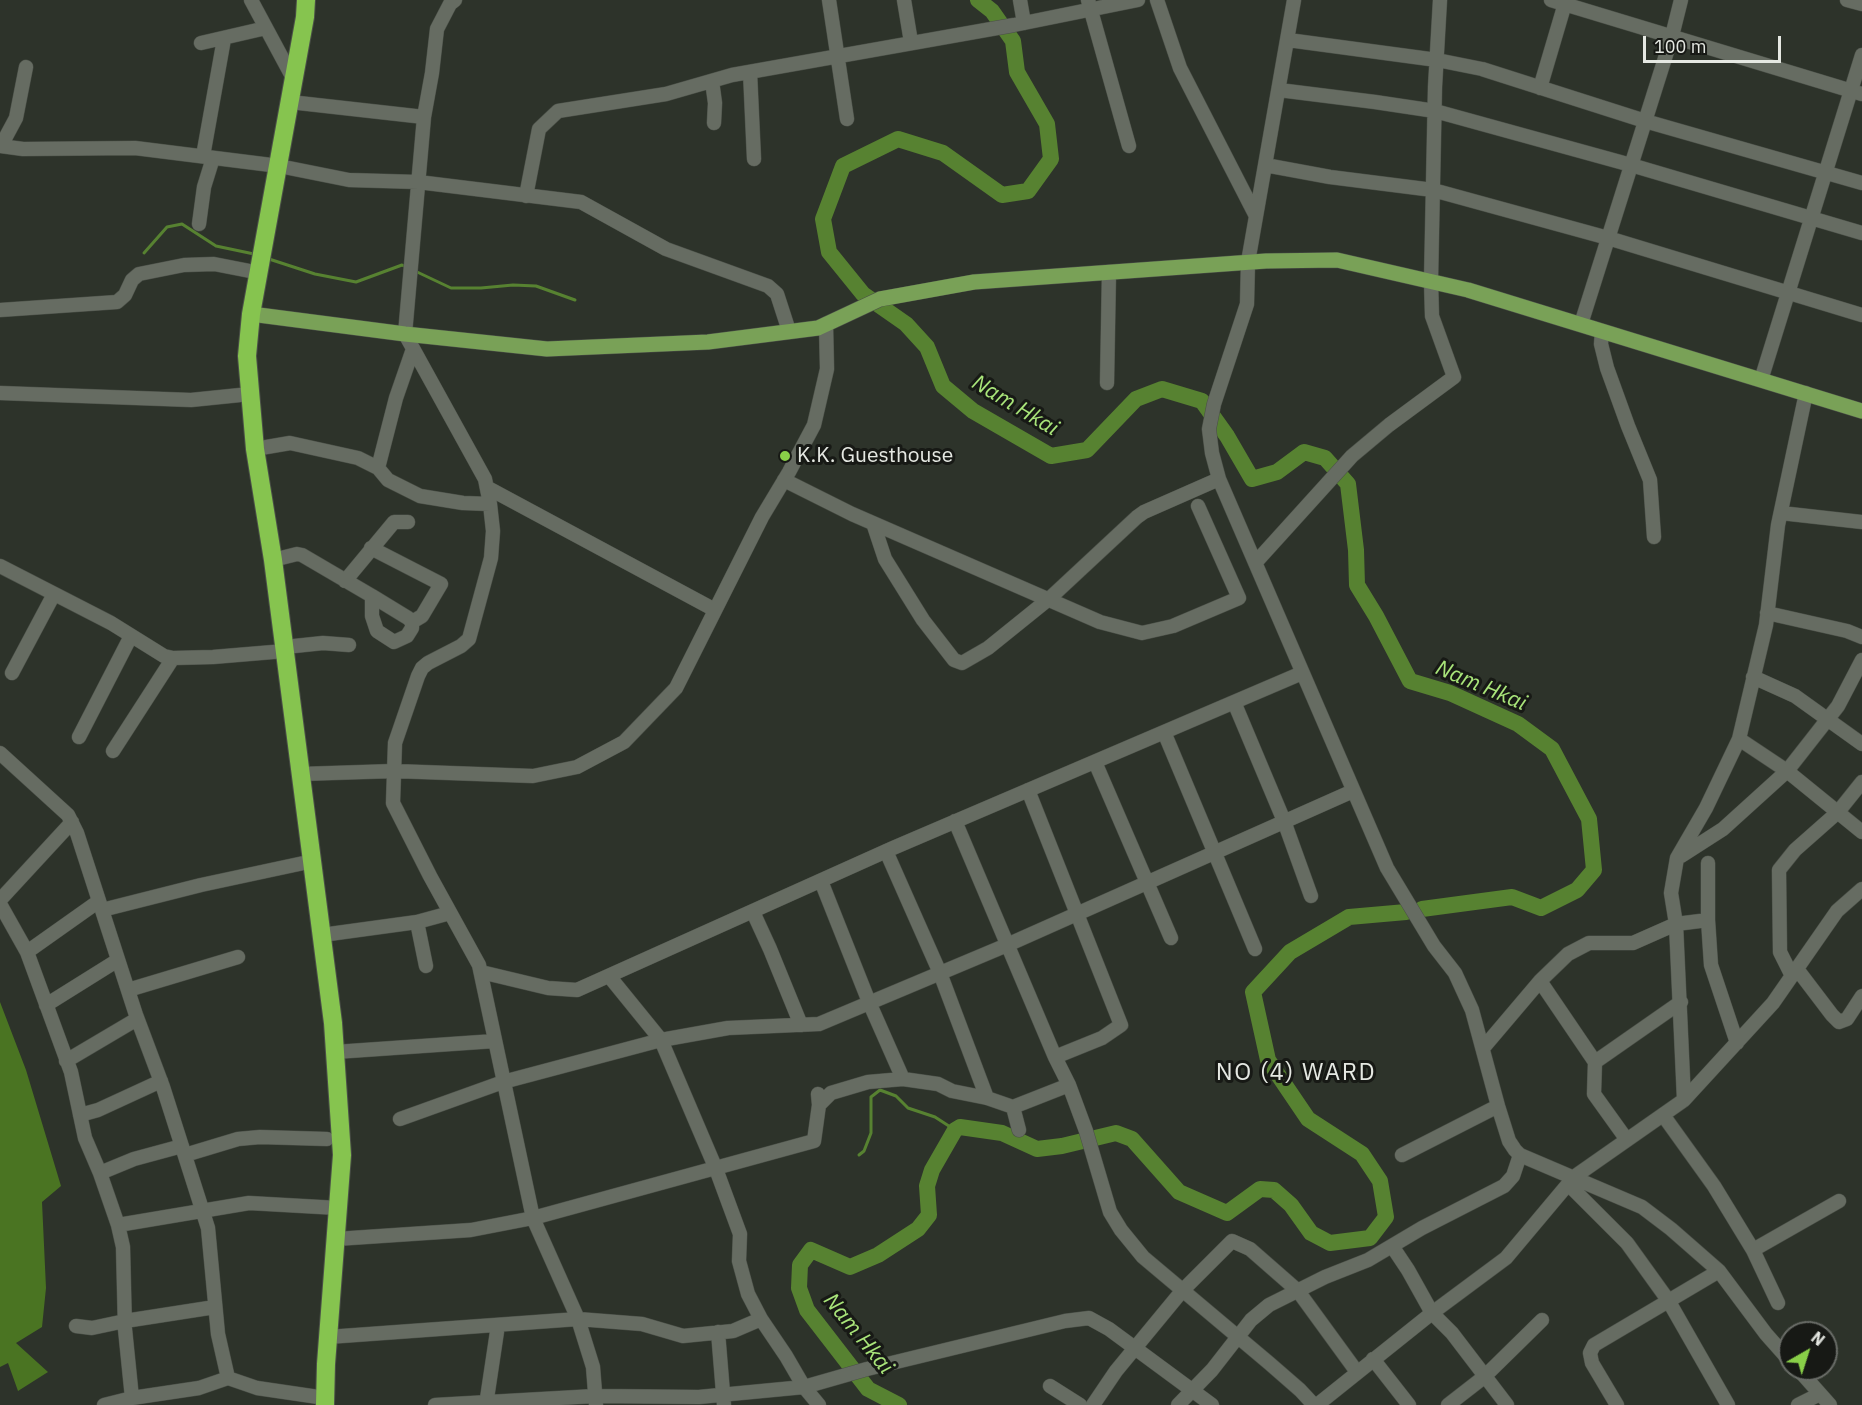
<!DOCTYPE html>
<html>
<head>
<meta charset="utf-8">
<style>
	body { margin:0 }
	#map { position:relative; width:1862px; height:1405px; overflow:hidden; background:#2d332a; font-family:"IBM Plex Sans",sans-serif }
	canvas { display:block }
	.north { position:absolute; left:1778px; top:1321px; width:60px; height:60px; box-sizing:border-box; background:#171915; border:2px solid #696c67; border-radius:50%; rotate:39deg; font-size:16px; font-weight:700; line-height:24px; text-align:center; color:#e5e8e2 }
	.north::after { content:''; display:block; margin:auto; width:21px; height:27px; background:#89cf48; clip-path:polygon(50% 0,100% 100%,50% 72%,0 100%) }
	.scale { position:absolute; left:1643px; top:36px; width:138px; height:27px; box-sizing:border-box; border:3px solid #e5e8e2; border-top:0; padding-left:8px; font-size:18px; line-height:21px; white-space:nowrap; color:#e5e8e2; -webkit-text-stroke:4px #171915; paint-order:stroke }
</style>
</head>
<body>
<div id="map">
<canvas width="1862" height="1405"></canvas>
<div class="north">N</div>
<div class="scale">100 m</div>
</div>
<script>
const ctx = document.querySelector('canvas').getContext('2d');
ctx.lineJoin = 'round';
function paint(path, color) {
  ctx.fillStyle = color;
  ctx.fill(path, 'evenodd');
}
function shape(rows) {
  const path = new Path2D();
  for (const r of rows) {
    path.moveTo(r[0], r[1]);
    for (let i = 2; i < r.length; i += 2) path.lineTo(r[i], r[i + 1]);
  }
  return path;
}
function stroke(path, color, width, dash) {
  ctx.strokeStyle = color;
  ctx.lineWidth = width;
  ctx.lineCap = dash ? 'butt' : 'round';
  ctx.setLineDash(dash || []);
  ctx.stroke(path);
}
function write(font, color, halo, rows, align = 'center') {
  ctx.font = font + ' "IBM Plex Sans",sans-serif';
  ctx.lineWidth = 6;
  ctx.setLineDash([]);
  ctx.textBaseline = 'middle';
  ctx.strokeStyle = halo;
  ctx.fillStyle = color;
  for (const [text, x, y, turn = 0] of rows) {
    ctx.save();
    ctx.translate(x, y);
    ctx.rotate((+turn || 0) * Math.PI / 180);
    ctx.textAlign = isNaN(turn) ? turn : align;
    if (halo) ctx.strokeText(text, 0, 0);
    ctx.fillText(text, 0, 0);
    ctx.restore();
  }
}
paint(shape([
	[0,1002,26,1070,61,1186,42,1202,46,1288,42,1327,16,1343,48,1372,18,1391,8,1363,0,1367]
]), '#4a7422');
stroke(shape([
	[144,253,167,227,182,224,216,246,254,254],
	[269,259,315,274,356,282,402,265,406,267],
	[415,271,451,288,481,288,513,285,536,286,575,300],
	[859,1155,864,1151,871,1133,871,1097,880,1090,896,1096,908,1108,935,1117,955,1130]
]), '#578231', 3);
stroke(shape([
	[978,0,992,11,1013,41,1017,72,1047,124,1051,159,1028,191,1002,195,943,153,898,139,843,166,823,219,829,252,863,294,906,324,927,347,943,386,973,411,1051,456,1087,450,1136,399,1162,389,1202,401,1227,436,1252,479,1277,472,1304,452,1325,458,1348,484,1356,550,1357,585,1376,616,1410,681,1450,693,1518,724,1552,749,1589,819,1594,870,1577,890,1541,908,1512,897,1422,909],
	[899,1405,868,1389,807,1310,799,1288,800,1265,811,1250,850,1267,878,1255,918,1229,929,1215,927,1186,932,1170,955,1130,960,1127,1002,1133,1037,1149,1062,1146,1116,1133,1132,1139,1179,1192,1227,1213,1260,1189,1274,1190,1291,1205,1311,1233,1330,1243,1370,1238,1386,1217,1380,1181,1362,1154,1308,1119,1268,1060,1253,992,1290,952,1349,917,1406,912]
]), '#578231', 16);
const minor = shape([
	[251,0,294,80],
	[455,0,450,4,437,29,432,73,424,117,405,334,485,479,490,504,493,531,491,558,469,639,461,646,428,663,422,668,418,676,395,743,393,803,430,876,479,965,533,1218,578,1319,593,1367,596,1405],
	[829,0,847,119],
	[904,0,911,42],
	[1020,0,1024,23],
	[1088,0,1129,146],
	[1157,0,1180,68,1256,216],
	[1294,0,1248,262,1247,304,1214,404,1209,429,1212,453,1219,479,1387,868,1434,946,1455,973,1472,1010,1498,1106,1509,1141,1515,1150,1520,1155,1642,1207,1671,1229,1719,1271,1766,1334,1790,1361],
	[1551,0,1862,94],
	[1847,0,1862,4],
	[1288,40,1437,60,1482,69,1645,121,1862,183],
	[201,43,266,28],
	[750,72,754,159],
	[712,81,715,103,714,123],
	[1540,88,1566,0],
	[1279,90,1375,102,1435,111,1631,165,1862,233],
	[290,102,424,117],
	[0,146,23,149,135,148,279,166,349,180,418,182,581,202,666,249,768,286,777,294,789,331],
	[1,146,16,118,26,67],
	[203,156,224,39],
	[1265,165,1330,177,1433,190,1608,238,1862,315],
	[526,196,539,129,558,111,666,94,732,75,1014,25,1138,0],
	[199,224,204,187,213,158],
	[0,310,117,302,125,295,132,280,139,274,184,265,214,264,260,273],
	[1581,324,1672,36,1681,0],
	[1602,331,1601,344,1607,368,1628,426,1650,480,1654,537],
	[1761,380,1862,55],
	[1107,383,1109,272],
	[0,393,191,400,250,394],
	[255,449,290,443,358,458,378,468,388,480,420,496,463,503,490,504],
	[378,468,396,398,413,349],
	[784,480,852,514,1100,622,1142,633,1173,626,1239,598,1198,506],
	[488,488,715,610],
	[1781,513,1862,522],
	[873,523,885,559,923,620,954,660,962,663,988,648,1050,598,1137,517,1144,512,1219,479],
	[273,560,297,554,302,555,372,596,372,616,377,631,394,642,407,636,412,628,412,622,422,616,441,584,371,548],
	[1256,562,1352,456,1389,425,1454,377,1432,316,1431,281,1435,87,1440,0],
	[0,566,111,623,164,656,173,658,213,657,285,651],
	[345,581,394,522,408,522],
	[372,596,408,618,412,622],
	[1767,613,1847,631,1862,637],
	[285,647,323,643,349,645],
	[12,673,54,594],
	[1753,677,1795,696,1862,744],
	[1234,702,1284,821,1311,896],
	[1164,732,1255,949],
	[79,737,131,636],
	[1739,739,1787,771,1862,832],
	[113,751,173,658],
	[0,753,68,815,77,833,136,1015,163,1087,208,1228,218,1334,228,1378],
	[1095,762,1171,938],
	[301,774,394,771,533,776,577,767,624,742,676,688,762,517,789,472,814,425,827,369,826,324],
	[1028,790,1121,1025,1102,1038,1055,1057],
	[955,821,1055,1057,1069,1085,1086,1131,1110,1212,1121,1230,1143,1257,1269,1363,1300,1390,1314,1405],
	[886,851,940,973,987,1098],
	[1681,856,1723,829,1787,771,1838,706,1862,660],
	[1708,863,1708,920,1711,965,1737,1043],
	[821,881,869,1002,903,1079],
	[0,900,72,822],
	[0,904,27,952,71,1072,85,1138,100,1173,118,1225,123,1247,125,1329,132,1398],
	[102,910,201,885,313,861],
	[753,912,770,949,801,1025],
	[417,922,426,966],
	[322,935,417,922,450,913],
	[27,952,99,901],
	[1797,969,1832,1015,1839,1022,1847,1019,1862,996],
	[481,972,548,988,577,990,893,848,1302,673],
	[609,976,661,1040,716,1169,740,1234,739,1261,748,1294,761,1319,786,1356,804,1387,819,1405],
	[1792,976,1780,952,1779,870,1795,850,1838,812,1862,782],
	[1540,981,1595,1062,1594,1094,1627,1140],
	[128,990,238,957],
	[46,1005,118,960],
	[1484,1047,1540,981,1568,954,1589,943,1633,943,1676,924,1708,920],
	[335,1052,495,1041],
	[66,1061,137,1019],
	[1595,1062,1681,1002],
	[1684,1100,1676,924,1671,893,1677,858,1706,808,1739,739,1766,625,1778,525,1806,393],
	[819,1105,831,1093,868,1082,903,1079,938,1084,952,1091,987,1098,1013,1107,1069,1085],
	[1013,1107,1019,1130],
	[80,1115,98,1110,161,1081],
	[1663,1115,1714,1186,1753,1250,1778,1303],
	[400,1119,503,1082,661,1040,728,1028,819,1024,1007,945,1353,791],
	[185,1155,238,1139,260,1137,327,1139],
	[1402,1155,1498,1106],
	[100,1173,134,1159,182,1146],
	[1568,1184,1627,1243,1668,1300,1728,1405],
	[118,1225,249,1203,338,1208],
	[336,1239,471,1230,533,1218,814,1141,819,1105,818,1094],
	[1392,1246,1408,1270,1432,1313,1452,1333,1507,1405],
	[1753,1250,1839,1201],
	[76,1326,92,1328,125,1321,215,1307],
	[718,1332,724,1405],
	[328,1337,578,1319,642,1324,683,1336,733,1331,761,1319],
	[1373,1359,1409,1405],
	[1798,1369,1830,1405],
	[1050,1386,1080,1405],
	[104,1405,132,1398,199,1388,228,1378,257,1388,325,1398],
	[435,1405,595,1396,699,1397,804,1387,867,1369,1065,1321,1089,1318,1109,1329,1212,1405],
	[486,1405,498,1325],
	[1093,1405,1116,1371,1182,1291,1232,1241,1250,1249,1298,1291,1357,1372],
	[1178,1405,1212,1370,1251,1320,1269,1305,1325,1277,1368,1260,1422,1228,1504,1186,1513,1176,1520,1155],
	[1317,1405,1432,1313,1506,1258,1574,1177,1684,1100,1773,1003,1837,911,1862,889],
	[1448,1405,1484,1377,1542,1320],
	[1617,1405,1592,1363,1590,1353,1594,1345,1719,1271],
	[1798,1405,1820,1394]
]);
const major = shape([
	[251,314,405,334,547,349,708,342,818,328,880,299,974,282,1266,261,1337,260,1468,290,1862,411]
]);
const highway = shape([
	[306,0,305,17,251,314,247,356,255,449,273,560,333,1023,342,1155,326,1364,325,1405]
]);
stroke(minor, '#4b5048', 15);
stroke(major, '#4b5048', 16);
stroke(highway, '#4b5048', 20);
stroke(minor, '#666c62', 14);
stroke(major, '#79a157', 15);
stroke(highway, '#86c44f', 18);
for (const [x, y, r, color] of [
	[785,456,6,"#89cf48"]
]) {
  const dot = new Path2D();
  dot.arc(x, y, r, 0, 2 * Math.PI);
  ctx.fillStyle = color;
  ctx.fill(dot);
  stroke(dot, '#171915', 2);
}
write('21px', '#e5e8e2', '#171915', [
	["K.K. Guesthouse",797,456]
], 'left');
write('italic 22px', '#a9e57a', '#171915', [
	["Nam Hkai",1015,406,31],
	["Nam Hkai",1481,686,23],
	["Nam Hkai",858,1334,51]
]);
ctx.letterSpacing = '1.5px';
write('24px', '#e5e8e2', '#171915', [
	["NO (4) WARD",1296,1073]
]);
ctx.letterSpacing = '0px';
</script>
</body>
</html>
